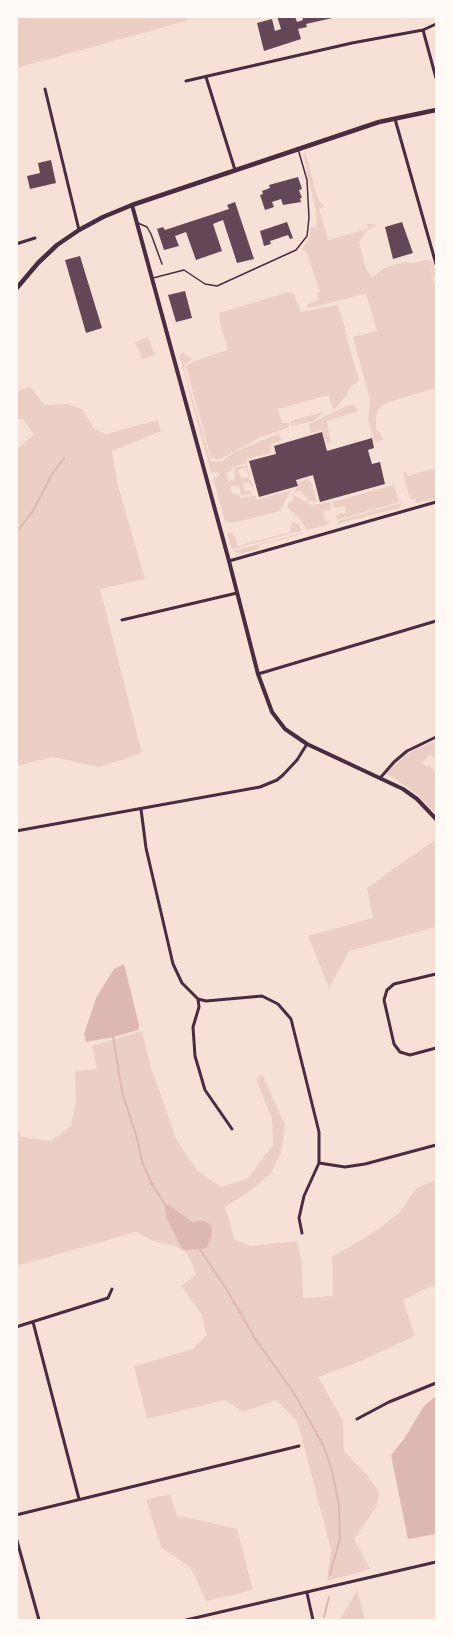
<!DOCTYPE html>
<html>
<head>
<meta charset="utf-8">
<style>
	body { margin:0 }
	#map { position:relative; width:453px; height:1637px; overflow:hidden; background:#f7e1d7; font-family:Karla,sans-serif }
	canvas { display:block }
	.frame { position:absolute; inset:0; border:18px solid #fffaf5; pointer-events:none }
</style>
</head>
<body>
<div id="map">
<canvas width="453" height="1637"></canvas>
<div class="frame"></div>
</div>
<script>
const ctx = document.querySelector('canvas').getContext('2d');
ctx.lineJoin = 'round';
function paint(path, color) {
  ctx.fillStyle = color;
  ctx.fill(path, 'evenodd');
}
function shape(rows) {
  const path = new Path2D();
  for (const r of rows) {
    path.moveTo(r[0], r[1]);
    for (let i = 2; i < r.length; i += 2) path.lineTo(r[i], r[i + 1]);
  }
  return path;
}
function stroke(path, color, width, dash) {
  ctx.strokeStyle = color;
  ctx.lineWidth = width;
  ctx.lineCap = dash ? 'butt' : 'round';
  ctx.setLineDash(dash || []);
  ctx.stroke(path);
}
paint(shape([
	[17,16,190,16,190,17,186,21,17,68],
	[306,154,316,193,319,201,324,206,319,209,328,240,368,229,367,224,377,225,365,232,359,243,367,271,372,277,384,268,405,262,413,263,427,260,433,262,436,274,436,285,429,262,436,290,436,388,386,403,378,410,376,416,376,430,380,433,383,440,375,442,368,420,370,400,353,337,377,331,366,294,308,308,307,304,318,301,317,294,320,292,306,251,301,250,308,240,311,227,316,228,317,225,316,211,303,155],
	[288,292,294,294,301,312,338,305,346,332,344,334,346,334,359,381,351,386,346,396,335,409,333,409,329,395,278,409,282,423,288,423,290,427,261,437,220,459,211,458,186,366,195,361,228,350,220,324,219,313],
	[148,337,155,355,142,359,135,342],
	[183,353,193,359,185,364,184,369,211,461,222,462,233,453,279,433,281,441,271,444,270,453,247,459,246,463,232,467,233,471,226,473,229,481,235,480,234,468,247,465,250,478,249,479,246,468,238,470,241,478,247,477,248,480,251,480,254,491,249,482,242,484,245,492,251,491,251,494,241,495,239,486,230,487,233,495,238,494,241,498,255,496,257,500,291,490,280,511,237,522,225,522,213,478,220,475,218,472,211,473,179,354],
	[31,387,44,405,68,404,82,409,94,429,106,434,158,420,161,431,112,451,118,486,145,579,100,589,142,753,100,767,52,757,17,766,17,449,34,435,23,419,17,419,16,395,19,390],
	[349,405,354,405,359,411,327,421,331,444,327,443,321,430,310,433,309,424],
	[324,412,313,421,292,426,290,421],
	[436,468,436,499,415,503,416,499,410,499,403,473,406,472,408,476],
	[308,479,312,484,317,502,309,501,301,491,294,492,298,486,297,482],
	[394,485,399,502,337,520,336,515,346,513,345,507,334,508,332,502],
	[292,494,312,505,330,502,332,509,323,512,326,522,333,521,324,526,306,530,302,522,289,508,287,509,289,502,293,501],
	[402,503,399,509,394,509,338,524,338,521],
	[294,522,299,525,301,531,232,549,227,532,234,534,238,546,290,532,291,525],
	[302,533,299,535,260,545,258,549,240,554,233,551],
	[436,741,436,760,430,754,422,763,427,767,429,765,436,772,436,814,414,792,387,774,392,767,410,752,419,747],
	[436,839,436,927,349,951,329,988,308,936,373,918,367,888],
	[142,1031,151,1068,177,1141,197,1170,221,1187,247,1179,273,1145,272,1119,256,1079,262,1074,285,1125,281,1153,270,1174,246,1194,225,1207,235,1240,250,1246,297,1241,302,1262,303,1298,333,1296,332,1257,376,1231,398,1214,418,1187,436,1180,436,1287,429,1287,403,1300,415,1336,356,1363,318,1377,343,1421,344,1451,366,1474,379,1492,377,1506,354,1539,370,1569,327,1581,331,1550,298,1423,277,1400,243,1412,225,1400,147,1419,134,1366,193,1349,206,1335,202,1315,181,1286,196,1275,188,1254,175,1246,153,1241,136,1232,17,1266,16,1121,21,1137,51,1141,71,1126,76,1101,75,1071,97,1069,92,1046],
	[170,1494,177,1516,199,1520,237,1529,253,1590,206,1601,191,1568,161,1547,146,1500],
	[357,1590,365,1620,340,1620]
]), '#ebcfc5');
paint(shape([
	[124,964,139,1025,138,1030,113,1037,86,1042,84,1034,97,996,114,969],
	[169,1205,192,1222,204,1221,211,1225,212,1234,207,1248,186,1250,182,1249,166,1217,165,1206],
	[436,1396,436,1534,408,1539,391,1455,404,1439,424,1406]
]), '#dcb8b0');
stroke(shape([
	[16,533,33,511,51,476,64,458],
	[113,1036,122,1092,137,1138,142,1162,153,1186,166,1206],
	[199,1248,227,1290,256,1340,294,1393,323,1445,331,1467,339,1505,340,1538,330,1575],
	[324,1617,329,1597]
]), '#dcb8b0', 2);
paint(shape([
	[277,16,295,16,297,22,303,20,302,16,337,17,306,24,307,27,298,29,301,39,264,51,257,23,272,19,275,31,281,29],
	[51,160,56,183,30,189,27,176,40,173,38,163],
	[298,177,302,189,299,190,302,198,300,198,301,202,283,205,281,199,272,202,274,207,265,210,260,195,263,194,262,191,270,188,269,185],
	[235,202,254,259,237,263,223,220,213,224,222,251,196,260,186,232,175,236,179,246,164,250,157,229,163,227,165,230,229,209,227,205],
	[287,222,293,238,290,239,288,235,270,241,271,244,264,246,260,231],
	[402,222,413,253,393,259,385,227],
	[80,256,102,328,86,333,65,260],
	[185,291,192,318,176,322,168,295],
	[322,432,327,451,372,438,374,448,368,450,369,454,372,464,380,462,385,484,320,502,313,475,296,480,298,486,259,497,249,461,276,454,274,446]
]), '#644757');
stroke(shape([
	[138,223,147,227,151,234,162,264],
	[153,278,184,270,205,284,217,286,296,250,307,236,309,218,307,180,298,149]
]), '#4a2c40', 1.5);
stroke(shape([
	[423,30,436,78],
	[206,77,235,170],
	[186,81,352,43,423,30,436,24],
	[45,89,79,230],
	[395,119,436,264],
	[16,244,35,238],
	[229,561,436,502],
	[122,620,237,593],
	[258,674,436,621],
	[381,777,394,762,407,751,436,737],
	[141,809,146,848,173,964,182,983,198,999,206,1001,262,996,278,1004,291,1019,319,1132,319,1163,304,1196,299,1218,302,1233],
	[16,831,260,787,277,780,283,775,297,760,307,744],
	[436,974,394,984,387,990,384,1000,394,1044,400,1052,410,1055,436,1048],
	[198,999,199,1007,193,1027,195,1056,205,1090,232,1129],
	[319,1163,345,1167,365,1164,436,1145],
	[33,1322,79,1499],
	[16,1327,108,1298,112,1289],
	[357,1419,389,1402,436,1383],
	[16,1515,299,1446],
	[16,1537,39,1620],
	[307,1593,313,1620],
	[186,1620,436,1562]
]), '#4a2c40', 3);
stroke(shape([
	[132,205,229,561,258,674,272,712,285,729,307,744,403,789,417,799,436,819]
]), '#4a2c40', 4);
stroke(shape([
	[16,289,38,263,57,245,79,230,103,217,132,205,379,122,436,110]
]), '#4a2c40', 4.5);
</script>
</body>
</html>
